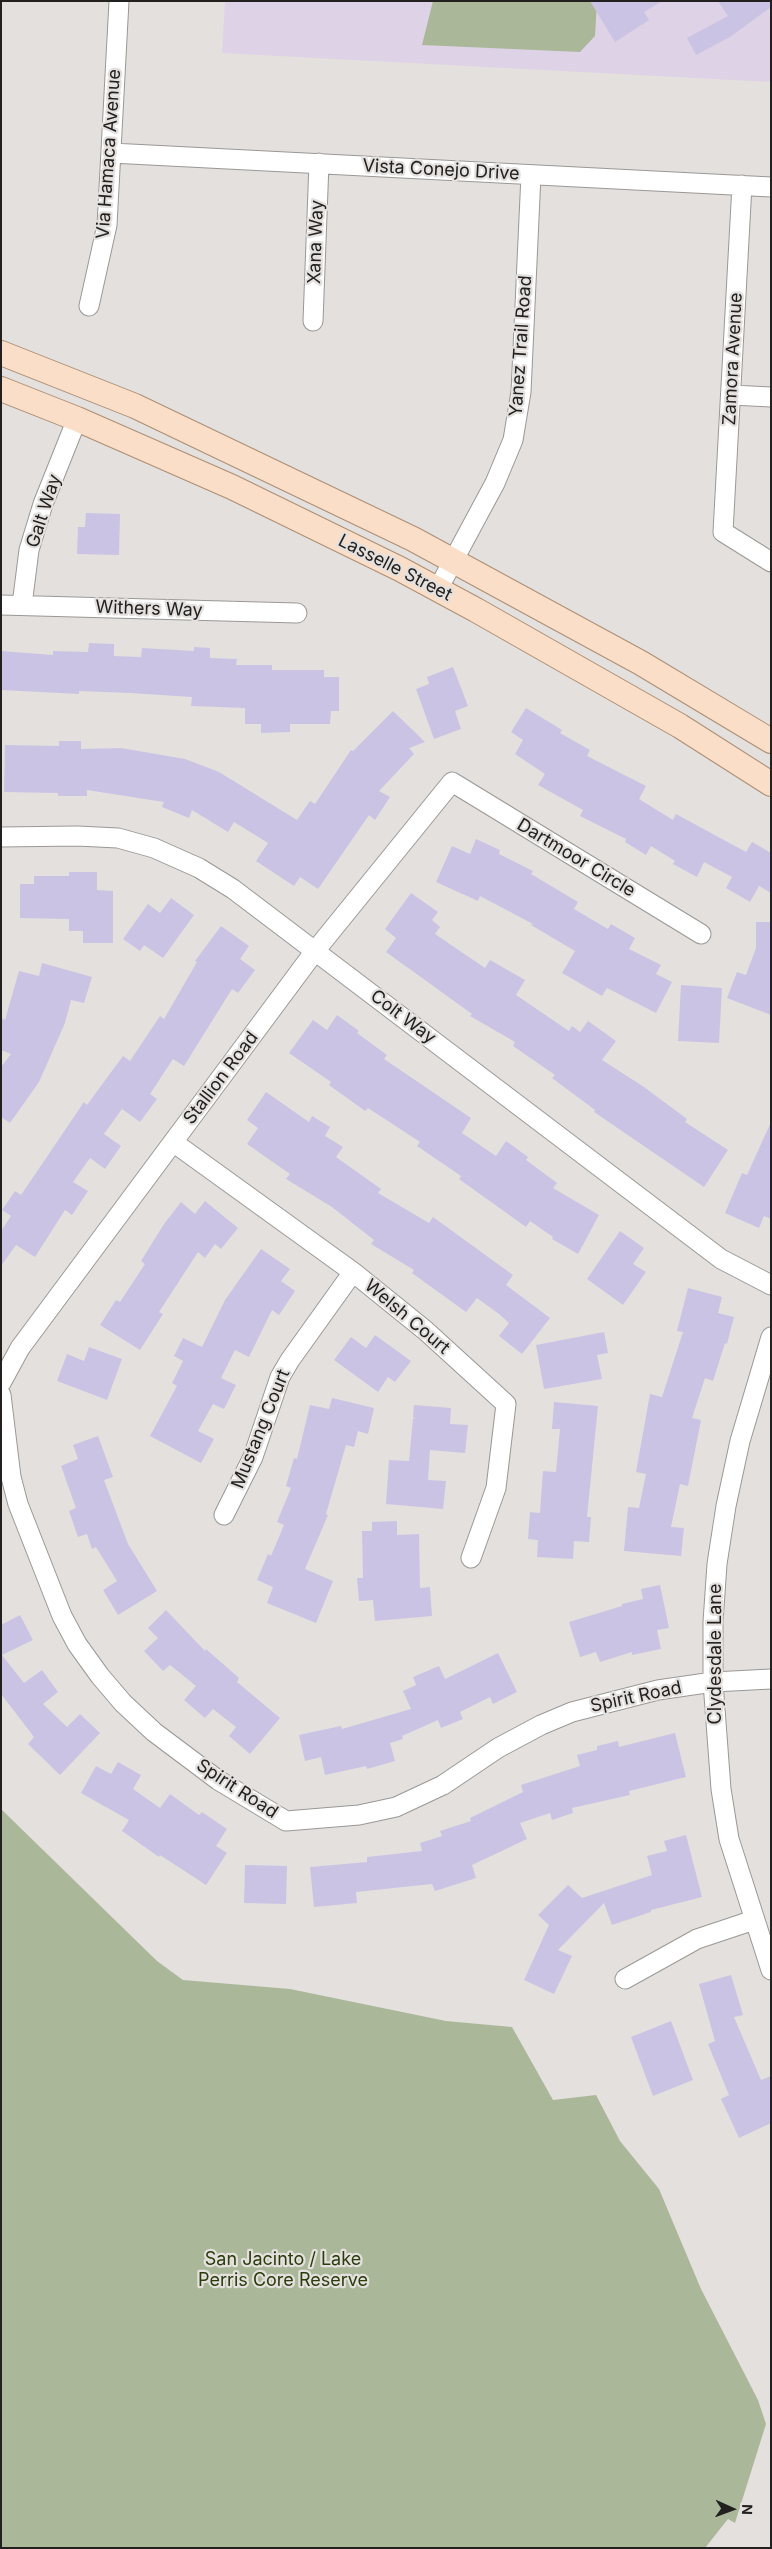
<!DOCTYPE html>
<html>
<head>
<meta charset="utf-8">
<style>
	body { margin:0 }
	#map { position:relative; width:772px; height:2549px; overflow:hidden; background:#e4e0de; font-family:Inter,sans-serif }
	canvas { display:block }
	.frame { position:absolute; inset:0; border:2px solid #222120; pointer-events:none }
	.north { position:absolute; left:707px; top:2484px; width:50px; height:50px; -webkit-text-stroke:4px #e4e0de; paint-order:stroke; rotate:92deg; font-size:14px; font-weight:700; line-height:20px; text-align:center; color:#222120 }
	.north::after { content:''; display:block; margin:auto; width:18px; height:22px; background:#222120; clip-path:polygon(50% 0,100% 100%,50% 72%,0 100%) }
</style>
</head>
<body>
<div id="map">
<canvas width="772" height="2549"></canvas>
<div class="frame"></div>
<div class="north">N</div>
</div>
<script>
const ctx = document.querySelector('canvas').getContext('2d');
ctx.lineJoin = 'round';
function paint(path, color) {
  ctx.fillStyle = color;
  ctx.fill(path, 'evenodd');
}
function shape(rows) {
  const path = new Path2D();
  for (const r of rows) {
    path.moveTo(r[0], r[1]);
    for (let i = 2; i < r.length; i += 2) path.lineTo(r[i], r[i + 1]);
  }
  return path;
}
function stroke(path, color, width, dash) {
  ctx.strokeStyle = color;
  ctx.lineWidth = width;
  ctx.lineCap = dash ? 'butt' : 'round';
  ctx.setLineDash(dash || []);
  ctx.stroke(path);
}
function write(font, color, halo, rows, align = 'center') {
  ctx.font = font + ' Inter,sans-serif';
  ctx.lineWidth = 4.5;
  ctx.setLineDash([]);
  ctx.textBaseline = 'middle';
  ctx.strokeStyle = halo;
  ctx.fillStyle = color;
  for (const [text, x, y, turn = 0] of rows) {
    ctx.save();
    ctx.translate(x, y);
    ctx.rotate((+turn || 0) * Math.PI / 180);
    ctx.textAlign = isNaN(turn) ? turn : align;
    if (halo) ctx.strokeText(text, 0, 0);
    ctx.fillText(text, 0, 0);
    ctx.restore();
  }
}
paint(shape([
	[225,1,771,1,771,82,222,53]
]), '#ded2e6');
paint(shape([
	[433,1,597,1,595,36,580,52,422,45],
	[1,1809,157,1961,183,1980,290,1989,446,2021,512,2027,553,2100,596,2095,620,2141,659,2189,701,2289,758,2400,766,2424,735,2523,728,2519,705,2548,1,2548]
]), '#aab899');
paint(shape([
	[590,1,662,1,644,12,649,20,615,42],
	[718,1,771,1,771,7,730,37,696,55,687,38,728,16],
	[86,513,120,514,119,555,77,554,78,527,85,527],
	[89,643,114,644,114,656,141,657,142,648,194,651,194,647,210,648,210,658,237,659,236,665,272,665,272,670,324,670,324,677,339,677,339,711,331,711,330,724,290,724,290,732,261,733,261,724,245,724,245,708,191,706,192,697,130,693,79,691,79,694,1,690,1,651,53,655,53,651,88,652],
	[453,667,468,706,455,711,461,729,434,739,416,689,429,684,427,677],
	[526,708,562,730,560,733,590,750,587,756,646,786,639,799,673,820,676,814,746,852,752,842,771,853,771,893,759,886,750,902,726,888,732,877,704,862,697,877,673,864,675,861,651,846,646,855,625,842,626,839,580,816,583,810,538,785,545,774,515,754,523,740,511,732],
	[393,711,425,742,409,748,414,754,379,791,390,797,375,820,369,815,318,889,300,877,294,886,256,861,268,843,234,822,228,832,192,810,189,818,162,807,164,802,87,790,87,796,58,796,58,793,4,792,5,745,59,746,59,741,81,741,81,749,121,748,185,759,219,772,297,820,310,801,315,804,351,750,353,751],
	[476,839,500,850,499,854,533,871,531,874,578,902,574,909,608,929,611,924,635,938,629,949,661,965,656,974,672,982,656,1013,607,988,602,996,562,973,575,951,531,925,533,924,480,896,478,901,436,882,452,846,470,854],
	[69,872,97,872,97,890,113,891,113,943,83,943,83,931,69,931,69,919,20,918,20,884,34,884,34,876,69,876],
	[411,893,438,912,432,920,440,927,435,934,485,968,490,960,525,980,516,995,569,1031,572,1026,580,1032,588,1021,616,1041,602,1060,644,1087,687,1119,685,1122,728,1150,704,1187,594,1112,595,1110,552,1078,555,1075,513,1046,515,1042,470,1016,472,1014,386,952,396,938,385,929],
	[171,898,194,915,163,958,144,945,140,951,123,939,148,904,160,913],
	[756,922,771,922,771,1015,727,998,737,972,746,975,756,948],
	[221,926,249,946,240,959,255,970,238,993,232,989,184,1066,173,1059,150,1094,157,1099,140,1122,122,1109,104,1134,121,1146,105,1169,90,1158,73,1182,88,1191,72,1215,65,1210,35,1257,16,1245,1,1266,1,1231,11,1216,2,1210,15,1191,21,1195,84,1102,87,1105,123,1056,130,1061,160,1016,164,1019,197,962,195,961],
	[42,963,92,977,84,1003,71,1000,65,1023,39,1082,10,1123,1,1117,1,1067,11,1054,1,1050,1,1018,5,1020,19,971,39,976],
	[681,985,722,988,719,1043,678,1041],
	[337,1015,359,1031,357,1033,387,1055,384,1059,471,1118,462,1133,496,1156,506,1141,528,1157,526,1160,557,1183,553,1188,599,1215,578,1254,552,1239,553,1237,530,1221,526,1227,459,1179,461,1176,417,1146,420,1142,368,1108,365,1111,329,1085,331,1082,289,1053,313,1020,327,1030],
	[266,1092,309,1122,312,1116,330,1127,325,1136,343,1147,336,1157,381,1189,378,1193,429,1223,433,1217,513,1275,506,1285,550,1318,522,1354,499,1336,509,1323,499,1314,477,1298,466,1312,412,1273,414,1270,371,1244,374,1240,332,1207,286,1179,290,1174,247,1144,258,1128,247,1120],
	[771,1122,771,1219,764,1216,759,1228,725,1213,742,1173,747,1175],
	[205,1201,238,1228,221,1249,215,1244,205,1258,198,1252,159,1312,163,1314,140,1350,100,1325,116,1300,120,1302,145,1264,141,1261,164,1224,181,1202,195,1214],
	[620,1231,644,1248,633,1264,646,1272,623,1305,587,1279],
	[261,1249,290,1269,281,1281,295,1291,279,1315,272,1310,249,1357,235,1350,221,1378,236,1385,224,1409,213,1404,198,1431,214,1439,201,1463,150,1436,177,1386,172,1383,183,1361,174,1356,183,1338,202,1347,225,1300],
	[688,1288,722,1297,718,1313,734,1317,727,1344,725,1343,713,1381,705,1378,692,1418,701,1420,688,1486,680,1484,671,1527,684,1528,681,1556,624,1551,628,1507,639,1508,646,1474,636,1472,650,1394,662,1397,683,1332,677,1331],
	[604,1332,608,1353,597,1355,602,1379,544,1389,536,1345],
	[375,1335,411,1361,395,1382,388,1377,378,1392,334,1360,351,1337,366,1348],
	[89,1347,122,1359,107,1400,57,1381,67,1354,84,1361],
	[332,1398,374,1408,368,1434,358,1431,354,1447,346,1445,326,1514,328,1515,305,1569,333,1581,316,1623,267,1603,273,1587,257,1580,268,1554,271,1556,284,1525,277,1522,291,1488,286,1486,294,1458,297,1459,310,1405,329,1409],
	[554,1402,598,1406,587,1517,591,1517,589,1542,574,1541,573,1559,537,1557,538,1540,528,1539,530,1512,540,1513,543,1471,556,1472,560,1429,552,1429],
	[414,1405,451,1408,450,1424,468,1425,465,1453,430,1450,428,1480,446,1481,443,1509,386,1504,389,1460,409,1461,413,1418,416,1419,413,1417],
	[98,1436,113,1477,104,1480,128,1544,157,1591,118,1615,103,1590,117,1581,96,1547,92,1549,87,1534,78,1537,69,1511,76,1508,61,1466,78,1459,73,1445],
	[397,1521,397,1535,419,1534,420,1588,430,1587,432,1616,375,1621,373,1600,359,1601,357,1578,363,1578,362,1531,372,1531,372,1522],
	[660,1585,669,1628,657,1630,661,1649,632,1655,632,1652,600,1662,596,1652,580,1657,569,1622,622,1606,622,1604,643,1599,641,1589],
	[166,1610,205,1651,206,1649,239,1678,237,1682,280,1718,250,1754,229,1736,236,1727,213,1709,205,1718,184,1700,196,1686,170,1665,163,1671,144,1651,158,1638,148,1628],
	[20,1615,33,1640,2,1655,24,1683,42,1670,58,1692,43,1704,67,1727,80,1714,100,1733,60,1775,28,1744,34,1737,1,1694,1,1625],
	[498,1653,517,1692,493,1704,490,1697,460,1712,463,1719,441,1728,438,1720,402,1736,403,1739,390,1743,395,1761,367,1769,366,1766,325,1775,321,1757,305,1761,299,1735,341,1726,342,1729,411,1709,403,1691,416,1685,413,1677,439,1666,445,1679],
	[675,1733,686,1777,629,1791,630,1795,572,1808,573,1813,552,1820,550,1813,520,1823,527,1839,472,1865,476,1878,435,1891,432,1884,356,1892,357,1903,314,1907,310,1867,367,1862,367,1857,422,1851,420,1843,442,1836,440,1831,471,1821,470,1818,523,1792,521,1785,580,1766,577,1755,597,1750,597,1746,618,1741,619,1747],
	[118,1762,141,1775,133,1789,160,1808,170,1794,199,1815,202,1812,227,1829,216,1846,227,1853,206,1885,160,1855,159,1857,122,1831,129,1820,81,1793,96,1766,111,1774],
	[686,1835,702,1897,651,1910,651,1912,612,1925,604,1903,558,1950,572,1956,554,1994,524,1980,549,1925,538,1915,568,1885,582,1898,652,1875,647,1856,667,1851,664,1841],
	[245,1865,287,1866,286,1904,244,1903],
	[731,1975,743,2015,734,2017,761,2080,771,2076,771,2123,739,2138,721,2099,729,2095,708,2044,715,2041,699,1984],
	[671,2021,693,2080,653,2096,631,2037]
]), '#cbc3e4');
const minor = shape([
	[111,153,771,187],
	[742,185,723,532,771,562],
	[89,306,107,225,119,1],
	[313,321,319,163],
	[731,395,771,397],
	[438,589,495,483,513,440,521,392,531,175],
	[1,605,297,613],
	[22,605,29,550,43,504,77,419],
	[1,837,77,836,118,838,154,848,199,868,233,889,721,1259,771,1285],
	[173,1142,353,1272,426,1331,506,1404,496,1488,471,1558],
	[771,1337,740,1441,726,1506,717,1564,713,1622,713,1682,721,1789,729,1839,771,1970],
	[1,1383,20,1348,315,951,452,782,701,934],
	[1,1395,11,1477,18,1504,62,1616,77,1644,100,1676,123,1703,154,1732,218,1780,286,1821,359,1815,396,1807,443,1785,498,1748,541,1725,572,1712,658,1690,713,1682,771,1679],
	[224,1515,253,1457,280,1377,290,1360,353,1272],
	[625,1979,697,1939,754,1920]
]);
const major = shape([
	[1,353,135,406,413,539,641,663,771,741],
	[1,389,77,419,232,487,400,569,476,610,680,726,771,784]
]);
stroke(minor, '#9a9895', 21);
stroke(major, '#ac8e74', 26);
stroke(minor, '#fff', 19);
stroke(major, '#fadec7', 24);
write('18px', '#222120', '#e4e0de', [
	["Via Hamaca Avenue",109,154,-86],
	["Vista Conejo Drive",441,170,3],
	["Xana Way",316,242,-88],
	["Yanez Trail Road",521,346,-86],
	["Zamora Avenue",733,359,-87],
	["Galt Way",44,511,-72],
	["Lasselle Street",395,568,27],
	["Withers Way",149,609,2],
	["Dartmoor Circle",576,858,31],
	["Colt Way",403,1017,37],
	["Stallion Road",221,1078,-53],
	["Welsh Court",407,1317,40],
	["Mustang Court",261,1429,-68],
	["Clydesdale Lane",716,1654,-90],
	["Spirit Road",636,1697,-12],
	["Spirit Road",237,1789,33]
]);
write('18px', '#2a3c0a', '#e4e0de', [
	["San Jacinto / Lake",283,2260],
	["Perris Core Reserve",283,2281]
]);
</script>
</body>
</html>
